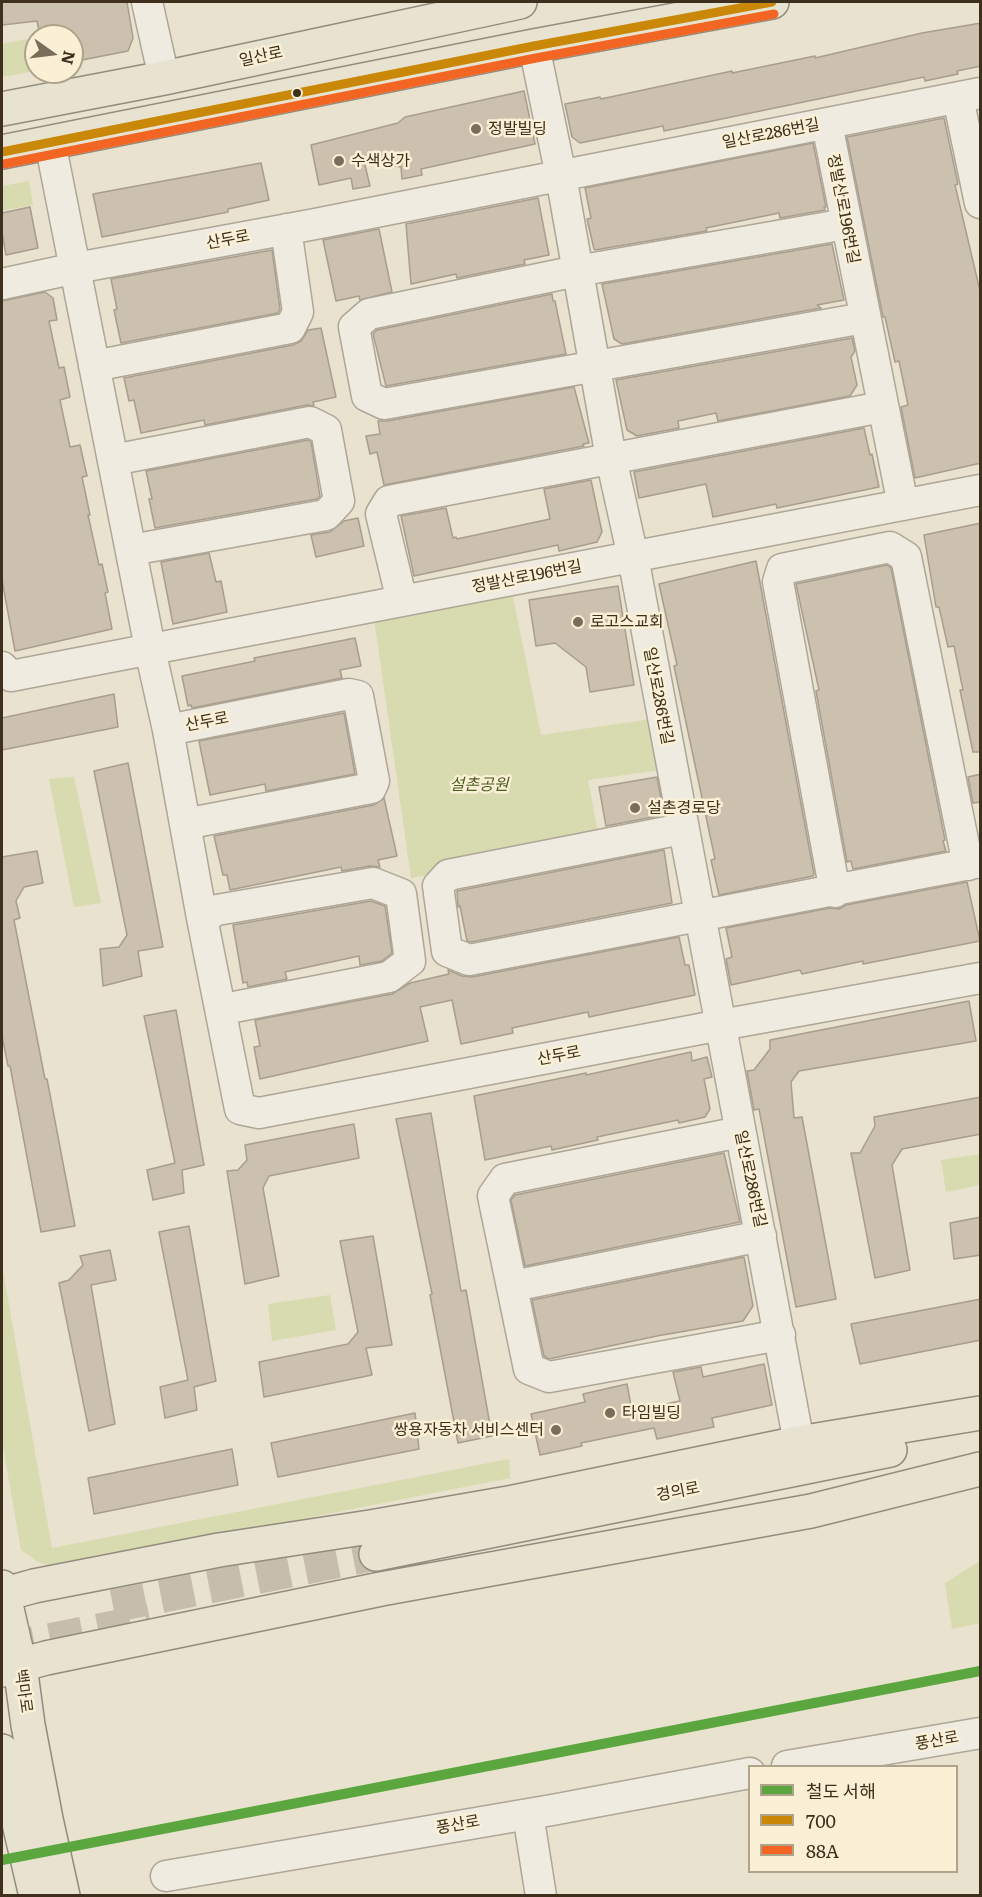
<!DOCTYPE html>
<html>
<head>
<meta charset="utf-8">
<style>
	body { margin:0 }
	#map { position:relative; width:982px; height:1897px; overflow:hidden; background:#e8e2ce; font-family:Literata,"Noto Sans KR",serif }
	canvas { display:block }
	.frame { position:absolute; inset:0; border:3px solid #3f2f1d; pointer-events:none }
	.legend { position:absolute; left:748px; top:1765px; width:210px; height:108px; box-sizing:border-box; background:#f9f0d5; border:2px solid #afa38b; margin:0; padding:8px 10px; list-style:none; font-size:18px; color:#3f2f1d }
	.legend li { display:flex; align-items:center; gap:12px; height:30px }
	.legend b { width:30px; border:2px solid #afa38b }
	.north { position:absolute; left:24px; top:24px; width:60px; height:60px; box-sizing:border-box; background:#f9f0d5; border:2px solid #afa38b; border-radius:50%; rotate:104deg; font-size:16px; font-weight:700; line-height:24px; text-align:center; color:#3f2f1d }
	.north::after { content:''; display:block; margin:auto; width:21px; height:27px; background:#7a6e5b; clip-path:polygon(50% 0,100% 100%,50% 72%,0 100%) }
</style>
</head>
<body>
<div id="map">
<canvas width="982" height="1897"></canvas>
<div class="frame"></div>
<ul class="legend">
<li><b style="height:8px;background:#5ca63f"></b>철도 서해</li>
<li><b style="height:8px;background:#c98807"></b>700</li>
<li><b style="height:8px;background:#f26522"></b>88A</li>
</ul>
<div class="north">N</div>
</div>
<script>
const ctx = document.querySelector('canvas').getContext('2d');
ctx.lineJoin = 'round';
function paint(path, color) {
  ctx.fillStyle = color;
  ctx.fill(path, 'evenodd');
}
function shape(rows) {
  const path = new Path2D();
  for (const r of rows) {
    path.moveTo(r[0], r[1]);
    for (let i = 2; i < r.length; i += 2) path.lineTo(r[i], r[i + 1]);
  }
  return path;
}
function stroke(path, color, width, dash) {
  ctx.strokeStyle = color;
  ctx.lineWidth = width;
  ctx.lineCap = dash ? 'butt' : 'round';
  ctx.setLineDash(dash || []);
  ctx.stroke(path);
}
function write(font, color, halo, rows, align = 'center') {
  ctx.font = font + ' Literata,"Noto Sans KR",serif';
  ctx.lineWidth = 5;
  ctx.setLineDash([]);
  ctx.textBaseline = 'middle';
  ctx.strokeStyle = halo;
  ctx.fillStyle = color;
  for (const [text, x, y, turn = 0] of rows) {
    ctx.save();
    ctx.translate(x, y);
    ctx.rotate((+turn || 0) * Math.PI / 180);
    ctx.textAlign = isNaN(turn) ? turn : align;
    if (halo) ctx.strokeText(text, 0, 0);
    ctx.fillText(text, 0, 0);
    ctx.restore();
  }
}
paint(shape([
	[27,39,34,71,2,77,2,44],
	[29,181,33,205,2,211,2,186],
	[512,592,541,735,652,719,661,770,588,780,600,843,411,878,374,618],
	[74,777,101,903,74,907,49,779],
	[980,1154,980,1185,946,1192,941,1160],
	[2,1266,52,1548,509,1459,510,1478,54,1568,38,1562,21,1550,2,1441],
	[330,1295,336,1330,272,1341,268,1304],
	[980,1561,980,1623,952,1629,945,1583]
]), '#d8daaf');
const building = shape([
	[2,2,127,2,133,38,128,51,72,62,72,36,40,36,37,21,2,25,2,2],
	[981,23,981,66,957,71,958,74,925,81,924,77,664,131,663,126,580,143,572,137,565,104,600,97,601,99,732,71,732,73,815,56,815,58,922,33,981,23],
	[524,91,535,144,421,169,422,175,402,179,401,167,364,161,370,186,353,189,351,178,319,185,311,145,398,123,405,117,524,91],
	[944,118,958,184,955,185,981,295,981,463,915,478,901,407,908,405,899,361,895,362,885,317,883,317,847,137,944,118],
	[813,143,826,207,824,207,825,210,780,218,779,213,706,228,707,231,595,250,594,249,587,219,591,218,585,188,813,143],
	[261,163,269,200,228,209,228,212,102,237,93,194,261,163],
	[538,198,549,255,524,260,525,264,457,278,456,274,411,284,406,224,538,198],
	[30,207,38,248,6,255,2,233,2,213,30,207],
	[379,229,392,292,360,300,359,296,336,301,323,240,379,229],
	[832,244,844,300,817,305,821,308,622,344,614,339,602,284,832,244],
	[272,250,280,309,278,313,121,343,114,310,117,309,111,279,272,250],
	[45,292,53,298,57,320,49,321,59,368,64,367,70,397,60,400,70,447,80,445,87,476,82,477,90,515,88,515,99,565,102,564,108,592,105,593,112,629,15,651,2,580,2,301,45,292],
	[552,294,553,301,555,301,566,354,386,386,373,334,377,330,552,294],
	[321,328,336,397,313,402,314,406,307,405,205,425,204,420,141,433,134,400,129,401,124,378,293,345,301,341,308,330,321,328],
	[852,338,855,351,851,357,857,385,850,396,718,421,716,413,678,421,679,428,637,436,627,430,616,380,852,338],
	[574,387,589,443,583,444,584,446,384,485,377,452,370,454,366,436,380,434,378,421,387,421,574,387],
	[864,428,870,455,872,454,879,487,777,508,776,504,713,517,706,484,639,498,634,472,864,428],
	[308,440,311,442,320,496,317,499,155,528,149,499,152,499,146,471,308,440],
	[591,480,602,532,597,542,559,551,558,545,414,576,401,516,446,508,453,538,456,537,457,539,550,519,544,489,591,480],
	[358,518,364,546,316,557,311,535,330,532,344,521,358,518],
	[981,523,981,752,973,752,960,690,963,690,954,646,948,647,939,607,936,607,924,535,981,523],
	[209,553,216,582,221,581,227,612,173,624,161,562,209,553],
	[756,561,814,874,813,876,719,895,711,860,715,859,674,666,677,665,659,584,756,561],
	[887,565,891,568,945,840,943,841,946,851,853,869,851,861,847,862,816,691,819,690,796,584,887,565],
	[618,586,634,685,590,692,586,667,555,643,536,646,529,600,618,586],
	[355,638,361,666,340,670,342,678,192,708,191,705,188,706,182,676,255,661,254,658,355,638],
	[114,694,118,727,2,750,2,718,114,694],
	[344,713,355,774,266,791,265,784,210,795,199,741,344,713],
	[128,763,163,947,138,951,142,976,103,986,100,949,119,947,127,935,94,771,128,763],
	[981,774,981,802,973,803,968,777,981,774],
	[657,777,664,815,606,826,599,787,657,777],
	[384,798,397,856,378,860,380,867,370,866,342,871,341,867,230,890,227,875,223,875,214,836,374,805,384,798],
	[664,850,672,903,471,942,467,941,460,906,458,907,457,891,664,850],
	[37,851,43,883,24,887,16,901,20,918,14,920,45,1079,47,1079,75,1226,41,1232,10,1066,8,1066,2,1036,2,857,37,851],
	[967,882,980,941,863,964,863,961,802,974,800,970,731,985,726,959,732,957,726,928,830,908,839,909,846,905,967,882],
	[371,901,385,906,392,953,382,961,360,965,359,956,285,972,287,979,248,987,247,982,243,983,233,925,371,901],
	[679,937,685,965,689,965,695,995,589,1017,588,1012,512,1028,513,1033,461,1044,452,1000,420,1007,428,1041,260,1079,254,1047,260,1046,255,1020,392,994,410,983,449,974,448,970,462,976,472,977,679,937],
	[969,1001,976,1041,799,1071,791,1082,794,1118,802,1117,836,1299,796,1307,759,1109,754,1110,747,1071,754,1070,770,1049,770,1040,969,1001],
	[176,1010,204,1165,182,1170,184,1193,153,1200,147,1170,175,1163,144,1016,176,1010],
	[691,1052,692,1061,707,1057,712,1077,704,1079,710,1109,705,1117,679,1123,678,1120,597,1137,598,1140,552,1150,551,1146,485,1160,474,1096,586,1073,586,1075,691,1052],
	[981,1097,981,1134,902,1149,892,1165,910,1270,875,1278,851,1153,860,1153,875,1126,874,1117,981,1097],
	[431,1113,461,1291,466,1290,492,1436,458,1443,430,1295,432,1294,396,1119,431,1113],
	[354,1124,359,1158,269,1176,263,1188,279,1276,245,1284,227,1171,238,1170,247,1160,245,1145,354,1124],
	[724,1153,740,1222,525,1266,511,1200,515,1195,724,1153],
	[981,1217,981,1255,954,1259,950,1223,981,1217],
	[189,1226,216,1381,194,1387,197,1410,165,1418,160,1387,188,1380,159,1232,189,1226],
	[373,1236,392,1345,366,1348,372,1375,264,1397,259,1362,348,1344,358,1332,340,1241,373,1236],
	[110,1250,116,1280,91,1285,115,1424,89,1431,59,1283,69,1280,83,1265,80,1256,110,1250],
	[744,1257,753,1306,743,1321,657,1336,549,1359,544,1356,532,1300,744,1257],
	[981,1299,981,1340,860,1364,851,1324,981,1299],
	[764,1364,772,1405,712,1418,714,1427,657,1439,654,1428,581,1443,582,1446,540,1455,531,1414,585,1402,583,1394,627,1384,632,1411,680,1401,673,1372,701,1367,703,1377,764,1364],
	[415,1413,419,1449,278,1477,271,1443,415,1413],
	[232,1449,238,1485,94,1514,88,1478,232,1449]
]);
paint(building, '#ccc0af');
stroke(building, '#a99d8d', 1.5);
stroke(shape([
	[113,1606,376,1554],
	[2,1649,150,1620]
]), '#c6beab', 33, [33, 16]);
const minor = shape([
	[147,2,164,78],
	[534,46,561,176,611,458,633,557,799,1443],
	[958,98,980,203],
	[827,124,903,505],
	[50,142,153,663,168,730,202,918,240,1109,259,1113,721,1025,980,978],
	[846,224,577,271,369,314,354,327,367,396,384,404,864,318],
	[2,284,76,268,310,225,980,93],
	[94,366,290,328,298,312,286,229],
	[113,460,310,422,326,430,339,501,326,515,131,550],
	[402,601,381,514,389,501,882,407],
	[2,667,11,676,980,490],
	[168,730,349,694,358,696,374,781,371,788,185,824],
	[682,829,448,875,438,886,447,951,469,960,980,862],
	[835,892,778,582,782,569,890,547,906,557,968,865],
	[202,918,217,910,373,883,401,894,410,961,389,977,234,1007,221,1007],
	[740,1132,505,1179,493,1196,529,1369,549,1377,780,1335],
	[513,1286,761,1236],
	[787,1766,980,1733],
	[528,1814,541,1896],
	[166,1876,552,1810,750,1773]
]);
const major = shape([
	[2,109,164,78,520,2],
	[2,152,534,46,772,2],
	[376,1554,890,1450],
	[2,1587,20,1666,28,1725,46,1819,63,1896],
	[2,1595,34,1586,219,1550,370,1527,514,1502,799,1443,980,1413],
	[2,1670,46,1658,381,1589,811,1511,980,1469],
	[2,1751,36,1896]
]);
stroke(minor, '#aea697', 33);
stroke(major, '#938c7e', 36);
stroke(minor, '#f0ebe1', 30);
stroke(major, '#e8e2d1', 33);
stroke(shape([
	[2,152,534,46,772,2]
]), '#c98807', 9);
stroke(shape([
	[4,164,536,58,774,14]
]), '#f26522', 9);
stroke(shape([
	[2,1860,980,1671]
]), '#5ca63f', 10);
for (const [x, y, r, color] of [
	[297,93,5,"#3f2f1d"],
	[476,129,6,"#7a6e5b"],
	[339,161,6,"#7a6e5b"],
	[578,622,6,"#7a6e5b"],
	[635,808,6,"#7a6e5b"],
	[610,1413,6,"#7a6e5b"],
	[556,1430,6,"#7a6e5b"]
]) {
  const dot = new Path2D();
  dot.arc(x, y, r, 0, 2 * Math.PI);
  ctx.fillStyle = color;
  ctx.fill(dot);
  stroke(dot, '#f9f0d5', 2);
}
write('16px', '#3f2f1d', '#f9f0d5', [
	["일산로",261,57,-12],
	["일산로286번길",771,134,-11],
	["정발산로196번길",843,209,79],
	["산두로",228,240,-11],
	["정발산로196번길",527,577,-11],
	["일산로286번길",658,696,79],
	["산두로",207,722,-11],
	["산두로",559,1056,-11],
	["일산로286번길",750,1179,78],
	["경의로",678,1492,-11],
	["백마로",23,1691,82],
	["풍산로",937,1741,-10],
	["풍산로",458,1825,-10]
]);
write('16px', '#3f2f1d', '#f9f0d5', [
	["정발빌딩",488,129],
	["수색상가",351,161],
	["로고스교회",590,622],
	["설촌경로당",647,808],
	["타임빌딩",622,1413],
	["쌍용자동차 서비스센터",544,1430,"right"]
], 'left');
write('italic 16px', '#4c5e22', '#f9f0d5', [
	["설촌공원",479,785]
]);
</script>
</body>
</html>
